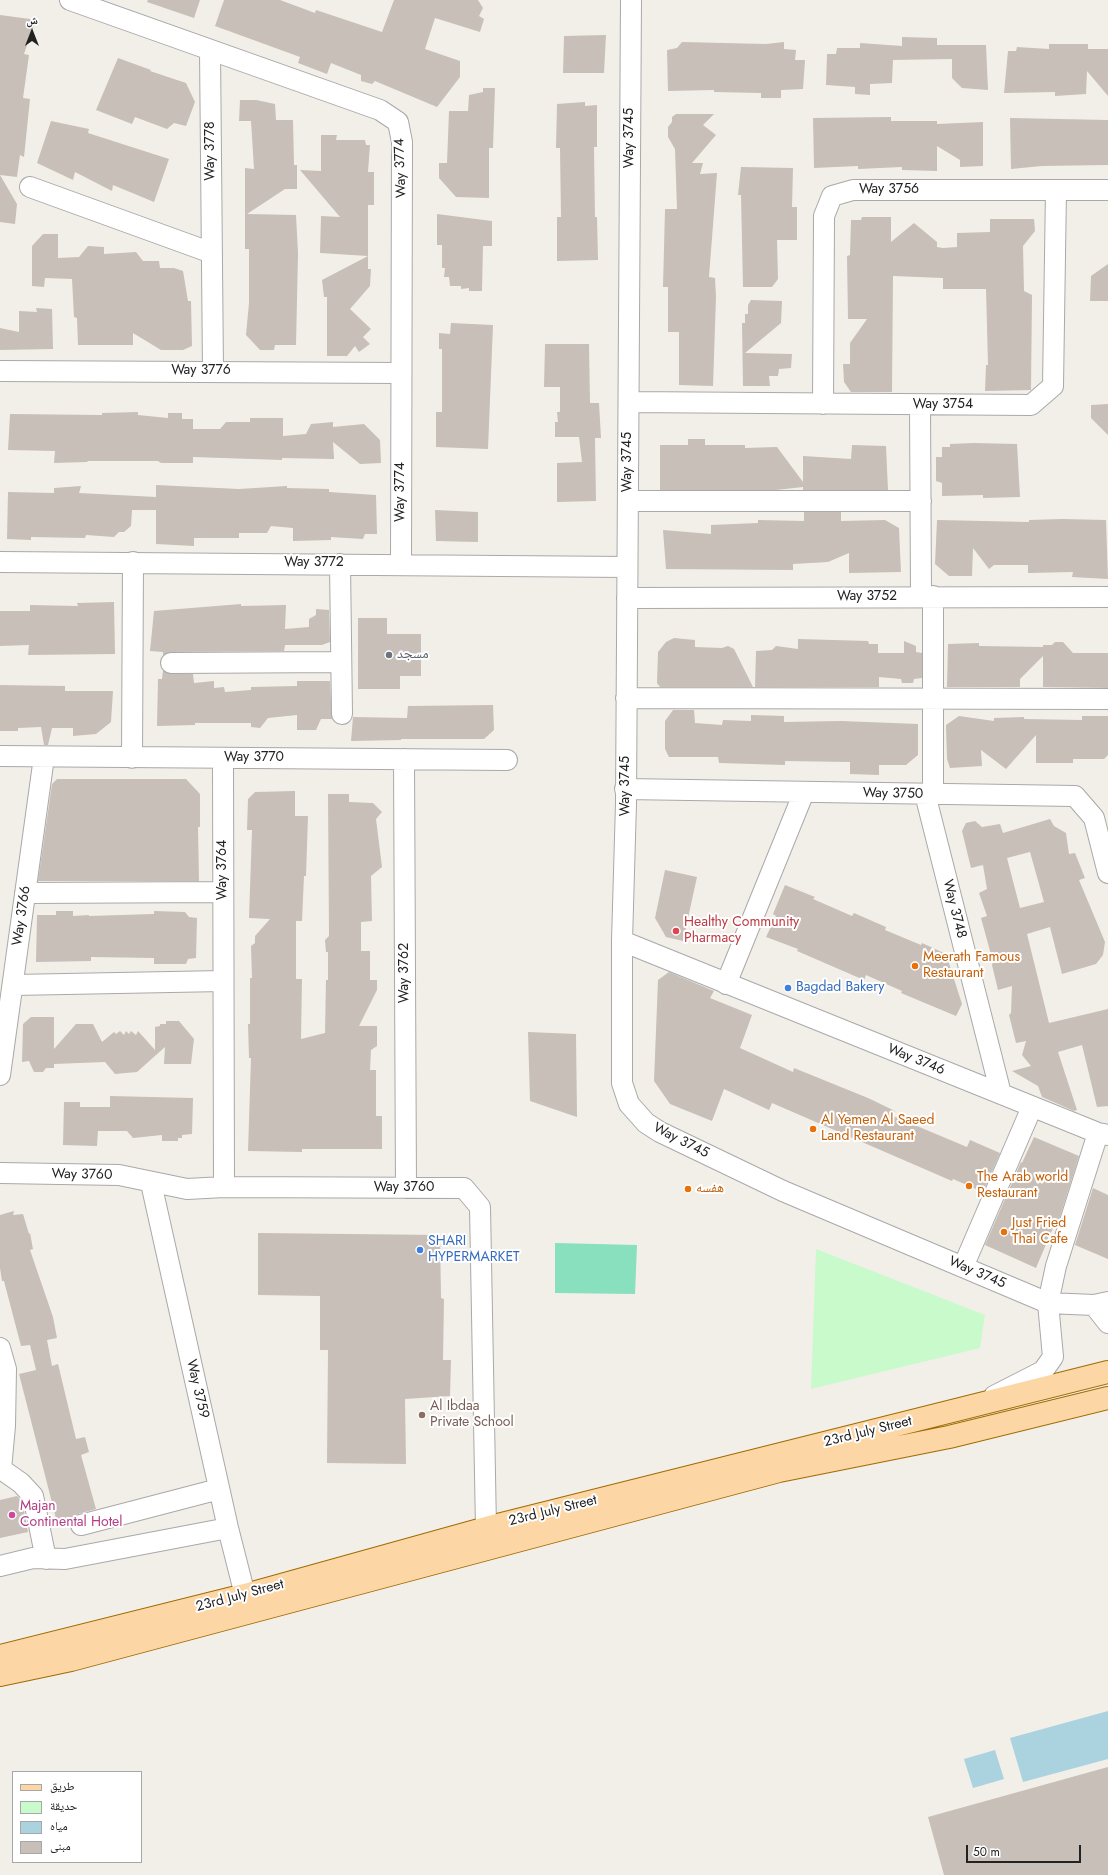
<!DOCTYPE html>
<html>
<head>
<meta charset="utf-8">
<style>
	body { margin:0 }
	#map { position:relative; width:1108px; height:1875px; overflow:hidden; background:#f2efe9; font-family:Jost,"Noto Naskh Arabic",sans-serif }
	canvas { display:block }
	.legend { position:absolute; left:12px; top:1771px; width:130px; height:92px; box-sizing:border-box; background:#fff; border:1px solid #a7a7a7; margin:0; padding:5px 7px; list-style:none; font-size:12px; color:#222 }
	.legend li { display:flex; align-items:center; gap:8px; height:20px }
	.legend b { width:20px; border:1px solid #a7a7a7 }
	.north { position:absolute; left:12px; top:12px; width:40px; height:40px; -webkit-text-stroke:3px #fff; paint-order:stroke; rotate:0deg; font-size:11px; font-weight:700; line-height:16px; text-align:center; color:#222 }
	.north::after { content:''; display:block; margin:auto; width:14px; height:18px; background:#222; clip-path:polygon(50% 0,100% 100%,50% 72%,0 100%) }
	.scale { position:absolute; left:966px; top:1845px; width:115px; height:18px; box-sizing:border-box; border:2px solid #222; border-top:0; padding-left:5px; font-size:12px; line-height:14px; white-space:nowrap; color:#222; -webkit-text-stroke:3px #fff; paint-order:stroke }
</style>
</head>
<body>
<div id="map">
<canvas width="1108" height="1875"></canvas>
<ul class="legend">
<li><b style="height:5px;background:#fcd6a4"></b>طريق</li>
<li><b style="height:11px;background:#c8facc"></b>حديقة</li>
<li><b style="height:11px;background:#aad3df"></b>مياه</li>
<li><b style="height:11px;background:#c7bfb8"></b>مبنى</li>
</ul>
<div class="north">ش</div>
<div class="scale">50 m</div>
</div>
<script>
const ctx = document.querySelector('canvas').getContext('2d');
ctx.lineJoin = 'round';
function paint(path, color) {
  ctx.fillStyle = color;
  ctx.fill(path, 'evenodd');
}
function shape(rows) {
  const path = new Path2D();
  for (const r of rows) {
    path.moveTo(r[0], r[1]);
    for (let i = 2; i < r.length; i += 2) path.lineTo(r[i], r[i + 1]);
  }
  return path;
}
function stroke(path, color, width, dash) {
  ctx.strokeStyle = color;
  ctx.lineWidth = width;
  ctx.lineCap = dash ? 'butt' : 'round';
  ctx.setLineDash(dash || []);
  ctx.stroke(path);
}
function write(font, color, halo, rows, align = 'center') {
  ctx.font = font + ' Jost,"Noto Naskh Arabic",sans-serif';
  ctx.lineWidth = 4;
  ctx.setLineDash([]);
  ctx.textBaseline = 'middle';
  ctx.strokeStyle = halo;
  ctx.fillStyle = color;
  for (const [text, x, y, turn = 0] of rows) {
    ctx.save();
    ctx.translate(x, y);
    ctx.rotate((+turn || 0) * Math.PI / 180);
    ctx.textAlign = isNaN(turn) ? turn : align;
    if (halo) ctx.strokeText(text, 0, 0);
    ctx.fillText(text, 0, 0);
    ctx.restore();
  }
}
paint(shape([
	[816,1249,985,1315,980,1348,811,1389]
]), '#c8facc');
paint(shape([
	[555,1243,637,1245,635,1294,555,1293]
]), '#88e0be');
paint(shape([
	[1108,1711,1108,1759,1023,1782,1010,1738],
	[995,1750,1004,1779,973,1788,964,1759]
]), '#aad3df');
paint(shape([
	[148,0,200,0,194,18,147,2],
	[224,0,280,0,315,13,316,10,382,32,394,0,478,0,483,8,479,16,484,19,480,32,435,18,425,49,460,61,460,77,437,107,375,81,372,84,361,81,361,75,331,63,327,74,298,63,300,57,215,26],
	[0,15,30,19,34,25,24,54,29,55,23,98,30,99,24,157,20,155,17,177,0,175,17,204,15,224,0,222],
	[606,35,604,73,563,73,564,36],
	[902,37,937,38,937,45,986,45,988,90,962,88,952,78,952,59,893,60,892,83,870,84,870,95,855,94,855,87,826,85,827,54,836,54,837,48,860,48,860,43,902,46],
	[682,42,766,44,784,42,784,49,796,50,795,60,805,60,803,89,781,90,781,98,761,98,761,93,714,92,714,90,668,91,667,50,677,48],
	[1049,44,1088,44,1088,49,1108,49,1108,96,1087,71,1086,94,1055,96,1055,92,1004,93,1008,51,1016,51,1017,47,1049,49],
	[118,58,151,70,150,71,186,83,195,102,186,126,174,123,167,129,135,117,132,124,96,110],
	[483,88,495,88,493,148,489,148,489,198,456,197,439,178,439,163,447,163,449,111,468,111,469,95,483,92],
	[240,100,256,100,275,104,276,120,293,120,294,165,297,165,297,189,285,189,247,214,296,215,298,253,296,345,275,345,274,350,260,350,246,335,249,303,249,249,245,249,245,168,254,169,251,121,239,121],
	[585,102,585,106,597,105,597,147,594,147,595,217,597,217,598,260,557,261,557,217,561,217,560,148,556,148,557,104],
	[676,114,714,114,703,125,716,135,692,163,703,163,700,174,717,173,709,277,715,278,716,297,713,386,679,385,679,332,668,332,668,287,663,287,665,209,677,209,675,149,668,137,668,127,672,122,672,117],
	[891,117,891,121,937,121,937,124,983,122,983,166,960,167,960,160,937,146,937,171,902,170,902,167,858,169,858,166,814,168,813,118],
	[1010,118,1108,120,1108,165,1042,166,1011,169],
	[51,121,89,129,88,133,169,159,154,202,113,185,112,191,75,172,73,180,37,163],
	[321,135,337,135,336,140,365,140,366,145,370,145,368,172,374,172,374,205,368,205,368,256,320,253,321,216,340,217,300,170,321,171],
	[741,167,793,168,792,207,797,207,797,240,777,240,778,279,772,287,743,287,741,195,738,195],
	[437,214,492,221,492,246,483,246,482,291,469,291,469,288,461,289,461,286,450,286,449,277,444,277,445,268,442,268,442,245,437,245],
	[862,217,891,217,891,242,914,223,937,242,937,247,943,248,957,247,957,233,990,232,990,219,1034,219,1035,231,1023,246,1024,291,1032,295,1031,390,985,391,986,365,988,365,986,289,943,289,943,278,893,276,892,392,851,392,844,382,843,364,850,364,850,343,867,319,848,319,847,256,850,255,851,220,861,220],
	[43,234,58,234,58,258,79,257,88,246,104,247,104,254,136,252,143,261,159,261,160,268,174,268,183,271,188,301,191,301,192,346,183,350,161,350,133,333,133,345,78,345,77,318,74,317,72,279,45,278,44,287,32,286,32,246],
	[368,256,368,269,371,269,370,286,350,309,371,329,363,337,370,344,359,352,355,346,347,356,327,356,327,297,324,297,322,280],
	[1108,264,1108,301,1090,301,1091,276],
	[751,300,782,301,781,323,745,353,792,354,791,368,779,369,778,376,769,376,770,386,743,386,742,323,745,323,745,314,748,314,748,305],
	[36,308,52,309,53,349,0,350,0,328,19,332,19,311,37,312],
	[451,323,493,325,488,449,436,447,436,412,442,412,442,349,439,349,439,333,450,334],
	[545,344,589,344,590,403,599,403,601,438,595,438,596,501,557,502,557,463,582,462,579,437,555,437,555,422,558,422,557,412,560,412,560,387,544,387],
	[1108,404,1108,435,1091,418,1091,405],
	[138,412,138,415,168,418,168,413,182,413,182,419,193,419,193,429,220,429,226,422,250,422,250,418,283,418,283,436,306,434,311,424,333,422,333,427,364,424,380,440,381,463,360,464,333,442,334,459,282,458,282,460,193,457,193,463,161,463,158,461,88,461,87,462,54,463,55,451,8,450,10,414,102,415,102,413],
	[688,439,705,439,705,445,745,445,745,448,777,447,803,482,803,456,851,459,852,445,886,446,888,490,803,490,803,487,776,490,660,490,660,445,688,445],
	[974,443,1017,444,1020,497,983,498,983,495,942,496,942,483,936,481,936,457,942,457,942,447,950,447,950,444],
	[156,485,239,489,287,486,287,488,329,489,329,492,376,495,377,534,365,534,363,539,331,537,331,540,293,541,293,528,271,526,267,533,239,533,239,538,194,538,194,546,156,544,156,510,132,510,131,526,124,532,119,532,114,537,86,535,85,538,31,537,31,540,7,539,8,492,54,493,54,488,81,486,79,493,156,497],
	[435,510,478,512,478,542,436,541],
	[804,512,841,512,841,521,885,520,899,528,901,572,849,573,849,553,828,562,793,564,793,570,666,569,663,530,711,534,711,525,758,523,758,520,804,521],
	[1062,519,1106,520,1108,579,1072,577,1073,572,1028,573,1028,565,994,565,989,569,973,548,972,576,949,576,935,564,937,520,1029,522,1029,520],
	[114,602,115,654,28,655,29,645,0,646,0,611,30,611,30,605,78,606,77,603],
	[241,604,241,606,286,605,285,629,309,627,309,619,316,615,316,609,329,610,330,642,322,645,285,645,284,651,171,652,163,655,163,652,150,651,154,611],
	[358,618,387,618,387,634,421,634,421,676,400,676,400,689,358,689],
	[674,638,695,640,695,647,722,648,728,646,734,649,753,687,660,687,657,683,658,652,666,642],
	[798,639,868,641,869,644,878,644,878,653,904,653,904,641,916,646,916,652,922,653,922,678,914,679,913,683,902,683,901,679,879,677,879,687,755,687,756,651,772,650,776,646,798,649],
	[1055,642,1063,642,1073,653,1108,653,1108,688,1043,687,1043,656,1020,679,1020,687,947,687,948,644,979,643,979,646,1043,647,1043,645,1052,645],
	[163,670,171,674,193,674,194,683,214,681,214,688,224,687,225,692,251,690,251,687,297,686,297,681,330,681,332,719,321,719,316,730,297,730,297,715,268,718,260,728,251,727,251,723,195,723,195,725,157,726,158,679,162,679],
	[0,685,65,686,65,691,113,691,111,722,96,734,73,736,73,728,52,728,48,745,44,745,41,727,18,728,18,731,0,731],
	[493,705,494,730,484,739,401,739,401,740,351,741,353,717,407,718,408,706],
	[673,710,694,710,695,723,722,725,723,720,751,721,751,715,784,716,784,722,841,721,918,724,918,755,906,765,879,765,879,775,850,774,850,762,785,761,785,765,719,763,718,757,669,757,665,749,665,721],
	[959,716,994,721,994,718,1024,717,1024,719,1082,720,1082,716,1108,716,1108,755,1104,759,1073,759,1073,763,1036,763,1036,735,1006,769,981,750,982,766,950,768,947,759,946,725],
	[57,779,186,779,200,794,200,827,198,827,199,881,38,881,52,784],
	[295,791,295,816,308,816,306,876,304,876,302,921,296,921,296,979,302,979,301,1039,325,1033,326,980,328,980,328,952,326,952,325,940,329,936,328,794,349,794,349,802,373,803,382,812,376,819,382,867,371,876,372,921,361,922,361,951,370,951,370,980,377,980,377,990,359,1026,377,1026,377,1046,371,1050,370,1070,376,1070,376,1116,382,1116,382,1149,302,1149,302,1152,248,1151,251,1058,249,1058,248,1024,250,1024,250,978,252,978,251,946,255,943,255,936,270,919,249,918,252,830,247,830,248,799,255,792],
	[1050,819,1054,826,1066,833,1069,854,1075,853,1085,878,1079,880,1105,942,1103,955,1096,964,1062,974,1050,927,1027,934,1049,1023,1108,1009,1108,1106,1097,1107,1082,1045,1058,1052,1077,1110,1074,1111,1042,1097,1038,1086,1012,1071,1031,1066,1022,1055,1026,1041,1016,1043,1009,1015,1011,1013,1012,986,998,990,992,965,993,962,981,918,987,916,979,893,987,889,983,865,971,868,962,831,966,823,975,821,982,827,1000,824,1003,833],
	[1030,852,1044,902,1020,908,1007,858],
	[665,870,697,877,683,941,666,937,655,918],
	[785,885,815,897,813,899,852,916,854,913,886,927,885,930,921,945,922,943,946,954,962,1004,956,1016,901,993,902,991,866,975,864,980,797,951,798,949,766,937,776,916,773,914],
	[56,911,73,911,73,916,89,915,89,916,154,914,154,911,185,912,189,917,197,918,196,958,188,959,186,964,154,964,154,958,91,957,91,961,36,962,37,915,56,915],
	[669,972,714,991,710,998,752,1015,740,1048,793,1072,794,1068,868,1098,895,1111,893,1116,967,1147,970,1140,1000,1153,983,1192,953,1179,952,1181,772,1103,769,1110,724,1089,712,1121,670,1104,654,1081,658,980],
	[31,1017,54,1017,54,1049,76,1024,93,1024,102,1042,114,1032,116,1034,120,1031,124,1035,126,1031,129,1034,131,1031,136,1035,138,1031,155,1050,155,1027,160,1026,160,1024,166,1024,166,1021,179,1021,194,1039,191,1064,164,1064,165,1047,137,1072,115,1074,105,1062,54,1064,54,1068,46,1068,43,1072,34,1072,29,1061,22,1062,23,1024],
	[528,1032,576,1034,577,1117,530,1101],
	[110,1096,193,1098,192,1134,182,1135,182,1138,178,1138,178,1141,162,1141,162,1135,133,1138,127,1131,98,1131,97,1146,63,1145,64,1102,80,1102,80,1107,110,1107],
	[1034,1137,1079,1156,1056,1229,1053,1228,1036,1268,985,1245,1021,1162,1022,1163],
	[1093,1188,1108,1195,1108,1259,1075,1245],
	[14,1211,13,1215,23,1214,29,1234,30,1233,33,1249,30,1250,53,1317,57,1338,47,1340,52,1366,58,1364,76,1439,85,1437,89,1452,81,1455,96,1509,78,1514,73,1517,70,1522,58,1526,19,1374,36,1370,30,1345,21,1346,4,1281,2,1281,0,1268,0,1215],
	[258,1233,440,1235,441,1298,444,1299,443,1360,451,1360,450,1396,405,1399,406,1464,327,1463,328,1350,320,1350,320,1296,258,1295],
	[17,1496,22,1501,28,1532,0,1538,0,1500],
	[1108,1767,1108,1875,944,1875,928,1817]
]), '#c7bfb8');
const minor = shape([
	[70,0,380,110,398,122,402,142,401,564],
	[631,0,626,803,622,941,622,1083,629,1104,646,1123,660,1132,783,1191,1048,1303,1094,1305,1108,1302],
	[210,50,213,371],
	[30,187,212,253],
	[0,371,401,373],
	[629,402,1031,405,1053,386,1056,190],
	[823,404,824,216,832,196,853,190,1108,190],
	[920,405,921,596],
	[628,501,921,501],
	[0,562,627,567],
	[340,564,342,714],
	[933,596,933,794],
	[627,598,1108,597],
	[171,663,341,662],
	[626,698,1108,699],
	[0,756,507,760],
	[132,758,133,562],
	[223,758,224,1187],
	[404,759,406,1188],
	[625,789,1075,796,1094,818,1108,873],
	[925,794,1001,1094],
	[25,893,223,892],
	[622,941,1098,1133,1108,1135],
	[726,984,804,792],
	[13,985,223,981],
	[0,1075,44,757],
	[0,1173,119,1175,187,1189,224,1187,464,1188,480,1207,486,1528],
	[151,1183,228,1528,245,1595],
	[963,1267,1032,1107],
	[1094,1305,1108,1323],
	[0,1348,6,1369,5,1426,1,1469,21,1483,33,1496,46,1559],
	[994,1396,1043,1371,1053,1357,1048,1303,1056,1266,1098,1133],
	[81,1525,219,1489],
	[0,1566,33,1558,65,1559,228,1528]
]);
const major = shape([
	[0,1656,245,1595,486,1528,1108,1372],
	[0,1675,71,1660,779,1471,949,1437,1108,1398]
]);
stroke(minor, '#a9a9a9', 22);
stroke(major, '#a06b00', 24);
stroke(minor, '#fff', 20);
stroke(major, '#fcd6a4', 22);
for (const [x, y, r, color] of [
	[389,655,4,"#6b7280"],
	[676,931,4,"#e0444e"],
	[915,966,4,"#e8710a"],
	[788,988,4,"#3f7fe0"],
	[813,1129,4,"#e8710a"],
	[969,1186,4,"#e8710a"],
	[688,1189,4,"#e8710a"],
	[1004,1232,4,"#e8710a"],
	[420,1250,4,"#3f7fe0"],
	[422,1415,4,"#8d6e63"],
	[12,1515,4,"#d1479c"]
]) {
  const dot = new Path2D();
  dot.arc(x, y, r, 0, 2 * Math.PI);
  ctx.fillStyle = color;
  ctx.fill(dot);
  stroke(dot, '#fff', 1.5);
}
write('14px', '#222', '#fff', [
	["Way 3745",630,138,-90],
	["Way 3778",211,151,-90],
	["Way 3774",401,168,-92],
	["Way 3756",889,190],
	["Way 3776",201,371],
	["Way 3754",943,405],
	["Way 3745",628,462,-90],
	["Way 3774",401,492,-90],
	["Way 3772",314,563],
	["Way 3752",867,597],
	["Way 3770",254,758],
	["Way 3745",626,786,-90],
	["Way 3750",893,794,1],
	["Way 3764",223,870,-90],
	["Way 3748",954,909,76],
	["Way 3766",22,916,-82],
	["Way 3762",405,973,-90],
	["Way 3746",916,1060,22],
	["Way 3745",681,1141,27],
	["Way 3760",82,1175,1],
	["Way 3760",404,1188],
	["Way 3745",977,1273,23],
	["Way 3759",197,1389,77],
	["23rd July Street",868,1432,-14],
	["23rd July Street",553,1511,-14],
	["23rd July Street",240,1596,-15]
]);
write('14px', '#5b616d', '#fff', [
	["مسجد",397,655]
], 'left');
write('14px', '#be3a42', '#fff', [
	["Healthy Community",684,923],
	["Pharmacy",684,939]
], 'left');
write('14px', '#c56008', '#fff', [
	["Meerath Famous",923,958],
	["Restaurant",923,974],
	["Al Yemen Al Saeed",821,1121],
	["Land Restaurant",821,1137],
	["The Arab world",977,1178],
	["Restaurant",977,1194],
	["هفسه",696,1189],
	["Just Fried",1012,1224],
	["Thai Cafe",1012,1240]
], 'left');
write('14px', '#366cbe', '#fff', [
	["Bagdad Bakery",796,988],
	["SHARI",428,1242],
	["HYPERMARKET",428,1258]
], 'left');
write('14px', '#785e54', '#fff', [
	["Al Ibdaa",430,1407],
	["Private School",430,1423]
], 'left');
write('14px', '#b23c85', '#fff', [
	["Majan",20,1507],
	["Continental Hotel",20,1523]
], 'left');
</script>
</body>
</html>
